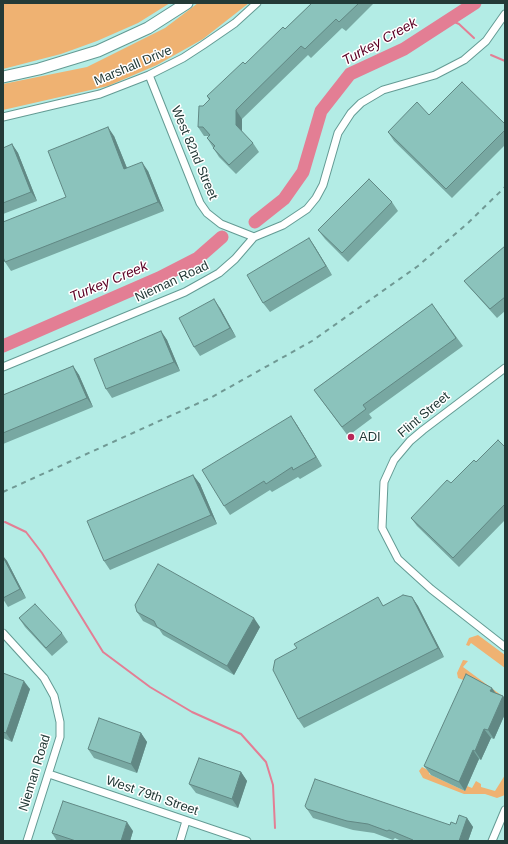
<!DOCTYPE html>
<html>
<head>
<meta charset="utf-8">
<style>
	body { margin:0 }
	#map { position:relative; width:508px; height:844px; overflow:hidden; background:#b3ece5; font-family:Helvetica,sans-serif }
	canvas { display:block }
	.frame { position:absolute; inset:0; border:4px solid #233a37; pointer-events:none }
</style>
</head>
<body>
<div id="map">
<canvas width="508" height="844"></canvas>
<div class="frame"></div>
</div>
<script>
const ctx = document.querySelector('canvas').getContext('2d');
ctx.lineJoin = 'round';
function paint(path, color) {
  ctx.fillStyle = color;
  ctx.fill(path, 'evenodd');
}
function shape(rows) {
  const path = new Path2D();
  for (const r of rows) {
    path.moveTo(r[0], r[1]);
    for (let i = 2; i < r.length; i += 2) path.lineTo(r[i], r[i + 1]);
  }
  return path;
}
function stroke(path, color, width, dash) {
  ctx.strokeStyle = color;
  ctx.lineWidth = width;
  ctx.lineCap = dash ? 'butt' : 'round';
  ctx.setLineDash(dash || []);
  ctx.stroke(path);
}
function write(font, color, halo, rows, align = 'center') {
  ctx.font = font + ' Helvetica,sans-serif';
  ctx.lineWidth = 3;
  ctx.setLineDash([]);
  ctx.textBaseline = 'middle';
  ctx.strokeStyle = halo;
  ctx.fillStyle = color;
  for (const [text, x, y, turn = 0] of rows) {
    ctx.save();
    ctx.translate(x, y);
    ctx.rotate((+turn || 0) * Math.PI / 180);
    ctx.textAlign = isNaN(turn) ? turn : align;
    if (halo) ctx.strokeText(text, 0, 0);
    ctx.fillText(text, 0, 0);
    ctx.restore();
  }
}
paint(shape([
	[3,3,170,3,138,23,97,41,61,54,3,69],
	[198,3,249,3,203,39,157,65,108,86,3,110,3,84,87,67,165,28],
	[478,635,505,655,505,668,471,643,469,646,466,645,469,638],
	[463,660,468,661,463,667,505,698,505,703,487,689,458,678,457,673],
	[422,767,430,771,429,774,465,791,467,786,472,788,476,781,481,784,481,787,495,791,505,775,505,795,497,798,485,794,464,794,423,778,419,771]
]), '#efb272');
stroke(shape([
	[450,20,459,24,474,38],
	[491,55,505,61],
	[5,522,26,532,42,553,103,652,150,687,192,712,241,734,266,762,273,785,275,828]
]), '#e37e94', 2);
stroke(shape([
	[255,222,284,199,303,172,321,111,350,74,404,49,475,3],
	[3,346,159,278,198,258,222,237]
]), '#e37e94', 13);
const minor = shape([
	[149,75,200,203,207,213,221,224,254,237],
	[3,117,100,94,149,75,183,58,203,45,235,23,257,3],
	[3,367,185,292,219,273,235,259,254,237,283,225,307,209,316,198,323,185,338,133,351,113,361,103,383,90,435,75,464,60,486,41,505,14],
	[505,368,423,430,410,441,394,460,384,482,382,528,398,559,431,589,505,647],
	[3,633,44,678,54,696,60,722,60,737,27,841],
	[49,774,247,841],
	[180,841,186,821],
	[492,841,505,810]
]);
const highway = shape([
	[3,77,39,69,98,51,148,28,187,3]
]);
stroke(minor, '#649b94', 9);
stroke(highway, '#649b94', 13);
stroke(minor, '#fff', 7);
stroke(highway, '#fff', 11);
stroke(shape([
	[3,492,212,397,312,341,418,266,468,223,505,187]
]), '#709994', 2, [5, 5]);
paint(shape([
	[312,3,372,3,373,4,346,31,342,28,311,58,308,55,242,119,242,132,253,143,259,152,236,174,219,157,207,138,209,136,204,136,198,127,209,100,207,96,245,64,285,29],
	[429,115,505,124,505,145,452,198,394,141,388,132],
	[114,136,127,168,148,171,164,211,11,271,5,262,66,197],
	[12,144,18,153,37,201,3,214,3,148],
	[392,202,398,211,348,262,325,239,318,230],
	[309,238,315,247,332,275,270,312,263,303],
	[505,246,505,311,497,318,471,289,464,281],
	[432,304,463,346,369,414,372,418,348,436,314,390],
	[220,308,236,337,200,356,194,347],
	[161,331,167,340,180,371,112,398,106,389],
	[73,366,79,375,93,407,3,444,3,395],
	[291,416,297,425,322,466,300,479,298,477,272,492,270,490,230,515,224,506],
	[505,447,505,520,459,567,417,526,411,518,476,462],
	[193,475,200,484,217,524,110,570,104,561],
	[3,556,7,561,26,598,8,607,3,599],
	[412,597,418,606,444,657,304,728,298,719,384,605],
	[137,612,260,627,234,675,163,635,159,629,143,621],
	[19,618,62,633,68,642,52,656,25,627],
	[3,673,30,689,12,742,3,738],
	[496,693,503,696,505,699,505,714,494,739,491,738,481,760,479,759,465,791,431,775,424,766],
	[141,733,147,742,137,773,94,758,88,749],
	[241,772,247,781,238,808,196,793,189,784],
	[307,809,450,825,456,824,467,818,473,827,468,841,401,841,395,838,393,840,374,833,353,830,313,818],
	[133,831,130,841,57,841,52,833]
]), '#78a8a2');
paint(shape([
	[236,110,242,119,242,134,236,125],
	[108,127,114,136,131,178,124,169],
	[12,144,18,153,37,201,31,192],
	[142,162,148,171,164,211,158,202],
	[309,238,315,247,332,275,326,266],
	[214,299,220,308,236,337,230,328],
	[161,331,167,340,180,371,174,362],
	[73,366,79,375,93,407,87,398],
	[291,416,297,425,322,466,316,457],
	[193,475,200,484,217,524,211,515],
	[3,556,7,561,26,598,20,589,3,557],
	[412,597,418,606,444,657,438,648],
	[254,618,260,627,234,675,227,666],
	[24,681,30,689,12,742,6,733],
	[492,688,498,696,490,691],
	[503,696,505,699,505,714,494,739,488,730],
	[484,729,491,738,481,760,475,751],
	[141,733,147,742,137,773,131,764],
	[473,750,479,759,465,791,459,782],
	[241,772,247,781,238,808,232,799],
	[467,818,473,827,468,841,459,841],
	[127,822,133,831,130,841,121,841]
]), '#618884');
const building = shape([
	[312,3,359,3,339,22,336,19,305,49,301,46,236,110,236,125,253,143,229,165,213,148,215,146,207,138,210,135,203,127,198,127,199,106,203,106,210,99,207,96,243,62,245,64,283,27,285,29,312,3],
	[462,82,505,124,505,130,446,189,388,132,417,102,429,115,462,82],
	[108,127,124,169,142,162,158,202,5,262,3,257,3,222,66,197,48,151,108,127],
	[12,144,31,192,3,203,3,148,12,144],
	[369,179,392,202,342,253,318,230,369,179],
	[309,238,326,266,263,303,247,275,309,238],
	[505,246,505,297,490,309,464,281,505,246],
	[214,299,230,328,194,347,179,318,214,299],
	[432,304,456,338,363,405,366,409,342,427,314,390,432,304],
	[161,331,174,362,106,389,94,359,161,331],
	[73,366,87,398,3,433,3,395,73,366],
	[291,416,316,457,293,470,292,467,266,484,264,481,224,506,202,470,291,416],
	[498,440,505,447,505,504,453,558,411,518,447,480,451,483,474,460,476,462,498,440],
	[193,475,211,515,104,561,87,521,193,475],
	[3,557,20,589,3,598,3,557],
	[158,564,254,618,227,666,157,627,154,621,137,612,135,605,158,564],
	[403,595,412,597,438,648,298,719,273,670,275,660,297,648,294,644,378,597,383,606,403,595],
	[35,604,62,633,46,648,19,618,35,604],
	[3,673,24,681,6,733,3,732,3,673],
	[466,674,492,688,490,691,503,696,488,730,484,729,475,751,473,750,459,782,424,766,466,674],
	[99,718,141,733,131,764,88,749,99,718],
	[199,758,241,772,232,799,189,784,199,758],
	[315,779,450,825,451,822,456,824,459,815,467,818,459,841,413,841,413,840,389,830,387,831,368,824,347,821,307,809,305,806,315,779],
	[63,801,127,822,121,841,76,841,52,833,63,801]
]);
paint(building, '#8bc3bc');
stroke(building, '#618884', 1);
for (const [x, y, r, color] of [
	[351,437,4,"#b72858"]
]) {
  const dot = new Path2D();
  dot.arc(x, y, r, 0, 2 * Math.PI);
  ctx.fillStyle = color;
  ctx.fill(dot);
  stroke(dot, '#fff', 1.5);
}
write('13px', '#233a37', '#fff', [
	["Marshall Drive",133,66,-23],
	["West 82nd Street",194,153,67],
	["Nieman Road",172,282,-25],
	["Flint Street",424,415,-40],
	["Nieman Road",35,773,-73],
	["West 79th Street",152,796,19]
]);
write('13px', '#233a37', '#fff', [
	["ADI",359,437]
], 'left');
write('italic 14px', '#5c0024', '#fff', [
	["Turkey Creek",380,42,-29],
	["Turkey Creek",109,282,-23]
]);
</script>
</body>
</html>
